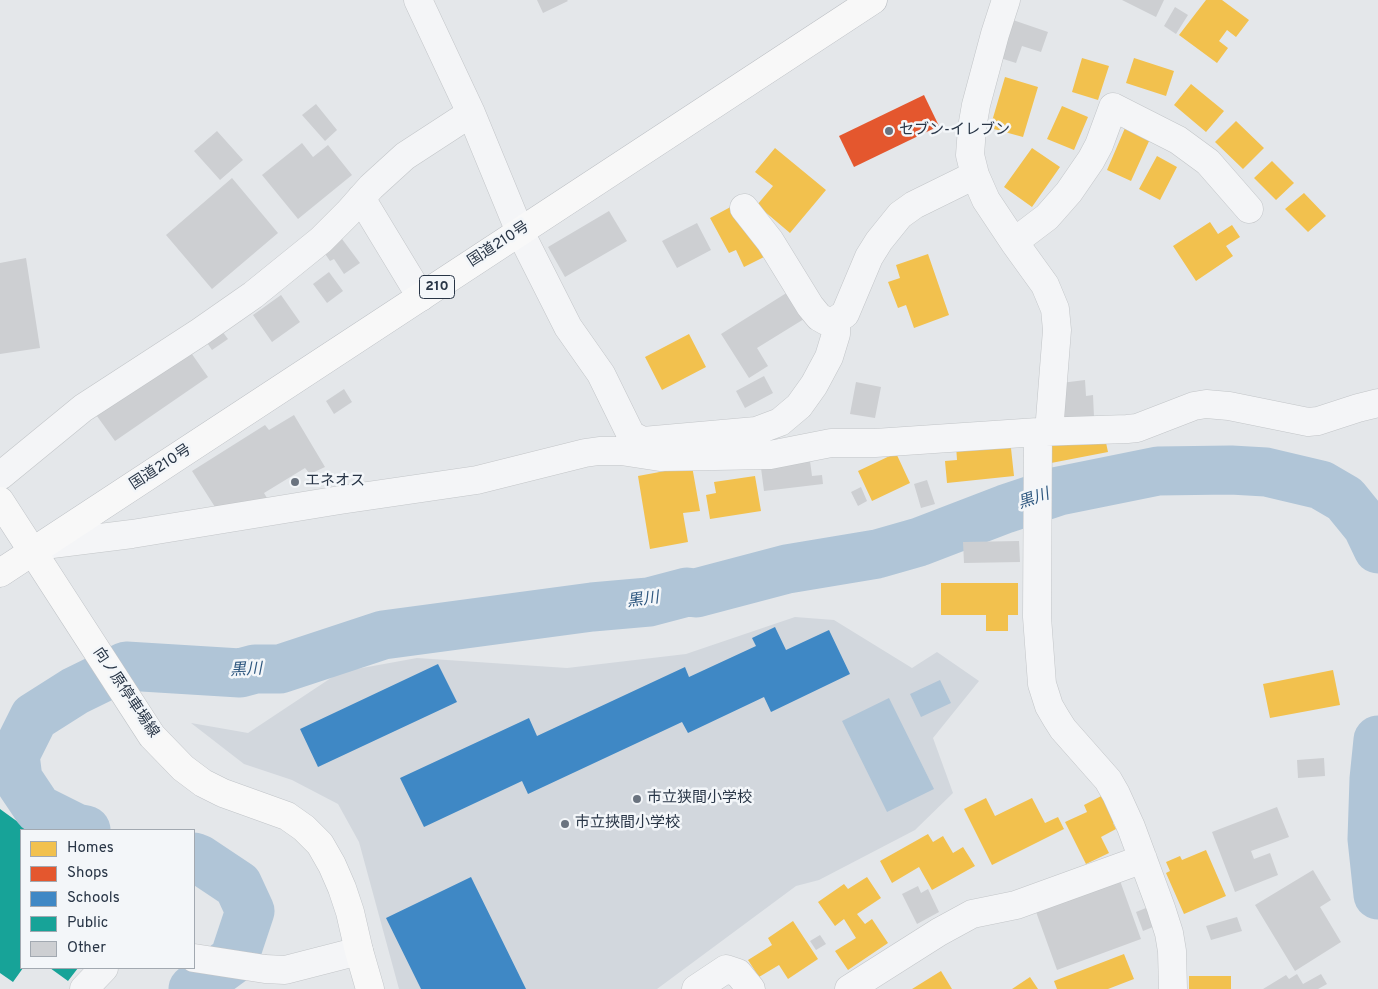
<!DOCTYPE html>
<html>
<head>
<meta charset="utf-8">
<style>
	body { margin:0 }
	#map { position:relative; width:1378px; height:989px; overflow:hidden; background:#e4e7ea; font-family:Overpass,sans-serif }
	canvas { display:block }
	.legend { position:absolute; left:20px; top:829px; width:175px; height:140px; box-sizing:border-box; background:#f3f6f9; border:1px solid #a2a9b1; margin:0; padding:6px 9px; list-style:none; font-size:15px; color:#283546 }
	.legend li { display:flex; align-items:center; gap:10px; height:25px }
	.legend b { width:25px; border:1px solid #a2a9b1 }
</style>
</head>
<body>
<div id="map">
<canvas width="1378" height="989"></canvas>
<ul class="legend">
<li><b style="height:14px;background:#f2c14e"></b>Homes</li>
<li><b style="height:14px;background:#e4572e"></b>Shops</li>
<li><b style="height:14px;background:#3f88c5"></b>Schools</li>
<li><b style="height:14px;background:#17a398"></b>Public</li>
<li><b style="height:14px;background:#cdcfd2"></b>Other</li>
</ul>
</div>
<script>
const ctx = document.querySelector('canvas').getContext('2d');
ctx.lineJoin = 'round';
function paint(path, color) {
  ctx.fillStyle = color;
  ctx.fill(path, 'evenodd');
}
function shape(rows) {
  const path = new Path2D();
  for (const r of rows) {
    path.moveTo(r[0], r[1]);
    for (let i = 2; i < r.length; i += 2) path.lineTo(r[i], r[i + 1]);
  }
  return path;
}
function stroke(path, color, width, dash) {
  ctx.strokeStyle = color;
  ctx.lineWidth = width;
  ctx.lineCap = dash ? 'butt' : 'round';
  ctx.setLineDash(dash || []);
  ctx.stroke(path);
}
function write(font, color, halo, rows, align = 'center') {
  ctx.font = font + ' Overpass,"Noto Sans JP",sans-serif';
  ctx.lineWidth = 5;
  ctx.setLineDash([]);
  ctx.textBaseline = 'middle';
  ctx.strokeStyle = halo;
  ctx.fillStyle = color;
  for (const [text, x, y, turn = 0] of rows) {
    ctx.save();
    ctx.translate(x, y);
    ctx.rotate((+turn || 0) * Math.PI / 180);
    ctx.textAlign = isNaN(turn) ? turn : align;
    if (halo) ctx.strokeText(text, 0, 0);
    ctx.fillText(text, 0, 0);
    ctx.restore();
  }
}
paint(shape([
	[795,617,834,620,912,668,937,652,979,681,933,738,953,793,915,830,819,880,796,886,657,989,399,989,359,842,338,804,292,780,244,764,191,723,248,733,340,672,417,658,567,668,686,654]
]), '#d2d7dd');
paint(shape([
	[940,680,951,703,921,717,910,694],
	[889,698,934,789,887,812,842,721]
]), '#b0c5d7');
paint(shape([
	[1206,0,1222,0,1249,20,1236,37,1227,30,1219,41,1228,48,1217,63,1179,35],
	[1082,58,1109,66,1098,100,1072,92],
	[1134,58,1174,71,1166,96,1126,83],
	[1005,77,1038,87,1023,137,990,128],
	[1191,84,1224,111,1206,132,1174,105],
	[1062,106,1088,117,1074,150,1047,139],
	[1236,121,1264,148,1243,169,1215,142],
	[1125,128,1150,139,1131,181,1107,170],
	[775,148,826,190,790,233,757,205,773,186,755,172],
	[1032,148,1060,167,1032,207,1004,187],
	[1157,156,1177,167,1160,200,1139,189],
	[1272,161,1294,183,1276,200,1254,178],
	[1304,193,1326,216,1308,232,1285,209],
	[738,203,766,256,744,267,736,250,729,253,710,218],
	[1210,222,1218,234,1232,225,1240,237,1226,246,1233,256,1196,281,1173,246],
	[928,254,949,315,914,328,906,305,898,308,888,282,900,278,896,265],
	[689,334,706,367,662,390,645,357],
	[1046,438,1105,438,1108,452,1051,463],
	[1010,439,1014,476,947,483,945,461,957,460,956,445],
	[896,453,910,483,872,501,858,471],
	[692,466,700,511,683,513,688,542,650,549,638,476],
	[755,476,761,511,710,519,706,495,716,493,714,482],
	[941,583,1018,583,1018,615,1008,615,1008,631,986,631,986,615,941,615],
	[1333,670,1340,705,1270,718,1263,684],
	[1109,792,1122,819,1113,823,1116,829,1101,837,1109,853,1086,864,1065,822,1087,812,1084,805],
	[986,798,995,816,1032,798,1045,823,1058,817,1064,829,992,865,964,809],
	[928,834,933,842,943,836,953,853,963,847,975,866,932,890,919,867,892,883,880,861],
	[1206,850,1226,896,1184,914,1166,873,1170,871,1166,862,1180,856,1182,860],
	[867,877,881,898,857,914,865,924,872,919,888,943,848,970,835,951,856,938,844,919,835,926,818,902,844,884,848,889],
	[793,921,818,959,788,979,779,965,759,977,748,960,772,945,768,938],
	[1124,954,1134,979,1108,989,1057,989,1054,981],
	[941,971,952,989,912,989],
	[1189,976,1231,976,1231,989,1189,989],
	[1030,977,1038,989,1012,989]
]), '#f2c14e');
paint(shape([
	[924,95,939,126,854,167,839,136]
]), '#e4572e');
paint(shape([
	[775,627,786,650,829,630,850,674,771,712,764,697,688,733,682,722,528,794,522,781,424,827,400,778,529,718,537,736,685,667,689,677,756,646,752,638],
	[438,664,457,702,318,767,300,729],
	[471,877,526,989,421,989,386,918]
]), '#3f88c5');
paint(shape([
	[0,809,29,830,21,830,21,968,23,968,13,982,0,973],
	[50,968,78,968,68,981]
]), '#17a398');
stroke(shape([
	[1378,740,1374,779,1372,839,1378,895],
	[86,830,76,828,38,809,18,779,15,755,34,717,75,691,126,666,240,673,255,669,280,669,383,635,592,607,649,602,687,592,696,593,787,569,877,554,919,542,1005,509,1059,491,1158,471,1231,470,1266,472,1321,485,1345,499,1367,526,1378,549],
	[193,989,234,959,250,911,238,885,199,859,194,857]
]), '#b0c5d7', 49);
paint(shape([
	[537,0,567,0,568,1,543,13],
	[1122,0,1164,0,1156,17],
	[1175,7,1188,15,1176,34,1164,26],
	[1010,19,1048,32,1041,52,1022,46,1016,63,997,57],
	[316,104,337,130,325,141,302,115],
	[217,131,243,160,220,180,194,151],
	[302,143,313,157,328,145,352,175,298,219,262,175],
	[232,178,278,233,212,289,166,235],
	[609,211,627,241,565,277,548,247],
	[697,223,711,250,677,268,662,241],
	[339,235,360,263,344,274,334,259,330,261,321,248],
	[26,258,40,348,0,354,0,263],
	[329,272,343,291,327,303,313,284],
	[788,292,804,319,757,348,768,366,749,378,721,334],
	[281,295,300,322,272,342,253,315],
	[219,327,228,339,212,350,203,337],
	[187,347,208,377,115,441,94,412],
	[764,376,773,393,745,408,736,391],
	[1085,380,1086,396,1093,395,1094,417,1064,419,1061,383],
	[856,382,881,387,875,418,850,414],
	[344,389,352,402,334,414,326,401],
	[294,415,325,467,310,474,305,468,264,493,267,498,215,507,192,471,265,425,269,430],
	[810,461,812,476,822,475,823,484,764,491,761,468],
	[927,480,935,504,921,508,914,484],
	[861,487,867,501,858,506,851,492],
	[1019,541,1020,562,964,563,963,542],
	[1324,758,1325,776,1298,778,1297,760],
	[1277,807,1289,837,1251,851,1254,859,1270,853,1278,875,1235,892,1212,832],
	[1313,870,1331,900,1320,907,1341,942,1295,971,1255,905],
	[1119,878,1141,939,1057,970,1035,909],
	[918,886,921,893,928,889,939,912,917,924,902,894],
	[1151,906,1158,925,1143,931,1136,912],
	[1237,917,1242,931,1211,940,1206,926],
	[820,935,826,944,816,950,810,941],
	[1297,974,1303,984,1321,974,1327,984,1318,989,1263,989,1286,975,1289,979]
]), '#cdcfd2');
const minor = shape([
	[418,0,471,113,520,232,568,327,601,374,631,435,643,441,756,431,780,422,799,406,814,385,829,357,836,334,836,321],
	[1006,0,995,34,976,105,972,128,970,155,975,175,986,200,1014,242,1045,285,1055,309,1057,330,1049,432],
	[361,198,421,297],
	[744,208,770,241,810,306,819,317,826,321,833,322,845,314,869,257,879,241,900,215,914,205,975,175],
	[1014,242,1047,217,1069,192,1091,160,1099,145,1113,107,1178,140,1208,162,1249,209],
	[1038,432,1037,617,1042,684,1049,706,1056,718,1063,729,1108,780,1116,794,1131,827,1161,908,1169,933,1172,951,1173,989],
	[0,476,83,408,200,332,253,295,321,240,348,213,371,187,405,156,471,113],
	[44,545,132,534,340,500,477,480,585,453,599,451,621,451,660,457,770,455,831,443,875,443,1038,432,1127,429,1137,428,1194,406,1206,404,1229,406,1308,422,1318,421,1358,408,1378,403],
	[194,958,265,969,285,970,359,951],
	[84,989,104,968],
	[696,989,726,969,738,973,751,989],
	[849,989,939,932,972,914,1016,905,1143,859]
]);
const major = shape([
	[0,501,152,736,183,768,203,783,223,793,287,816,304,828,320,844,332,865,342,888,350,912,359,951,370,989]
]);
const highway = shape([
	[0,573,873,0]
]);
stroke(minor, '#c2c5c8', 29);
stroke(major, '#c0c4c8', 29);
stroke(highway, '#b6babf', 29);
stroke(minor, '#f4f5f7', 28);
stroke(major, '#f8f8f8', 28);
stroke(highway, '#f8f8f8', 28);
for (const [x, y, r, color] of [
	[889,131,5,"#6a737f"],
	[295,482,5,"#6a737f"],
	[637,799,5,"#6a737f"],
	[565,824,5,"#6a737f"]
]) {
  const dot = new Path2D();
  dot.arc(x, y, r, 0, 2 * Math.PI);
  ctx.fillStyle = color;
  ctx.fill(dot);
  stroke(dot, '#f3f6f9', 2);
}
for (const [x, y, w] of [
	[437,287,35]
]) {
  const box = new Path2D();
  box.roundRect(x - w / 2, y - 11.5, w, 23, 4);
  ctx.fillStyle = '#f3f6f9';
  ctx.fill(box);
  stroke(box, '#283546', 1);
}
write('bold 14px', '#283546', null, [
	["210",437,287]
]);
write('15px', '#283546', '#f3f6f9', [
	["セブン-イレブン",899,131],
	["エネオス",305,482],
	["市立狭間小学校",647,799],
	["市立挾間小学校",575,824]
], 'left');
write('15px', '#283546', '#f3f6f9', [
	["国道210号",499,245,-33],
	["国道210号",161,468,-33],
	["向ノ原停車場線",125,693,56]
]);
write('italic 16px', '#2e577f', '#f3f6f9', [
	["黒川",1034,500,-19],
	["黒川",643,601,-8],
	["黒川",246,671,-3]
]);
</script>
</body>
</html>
